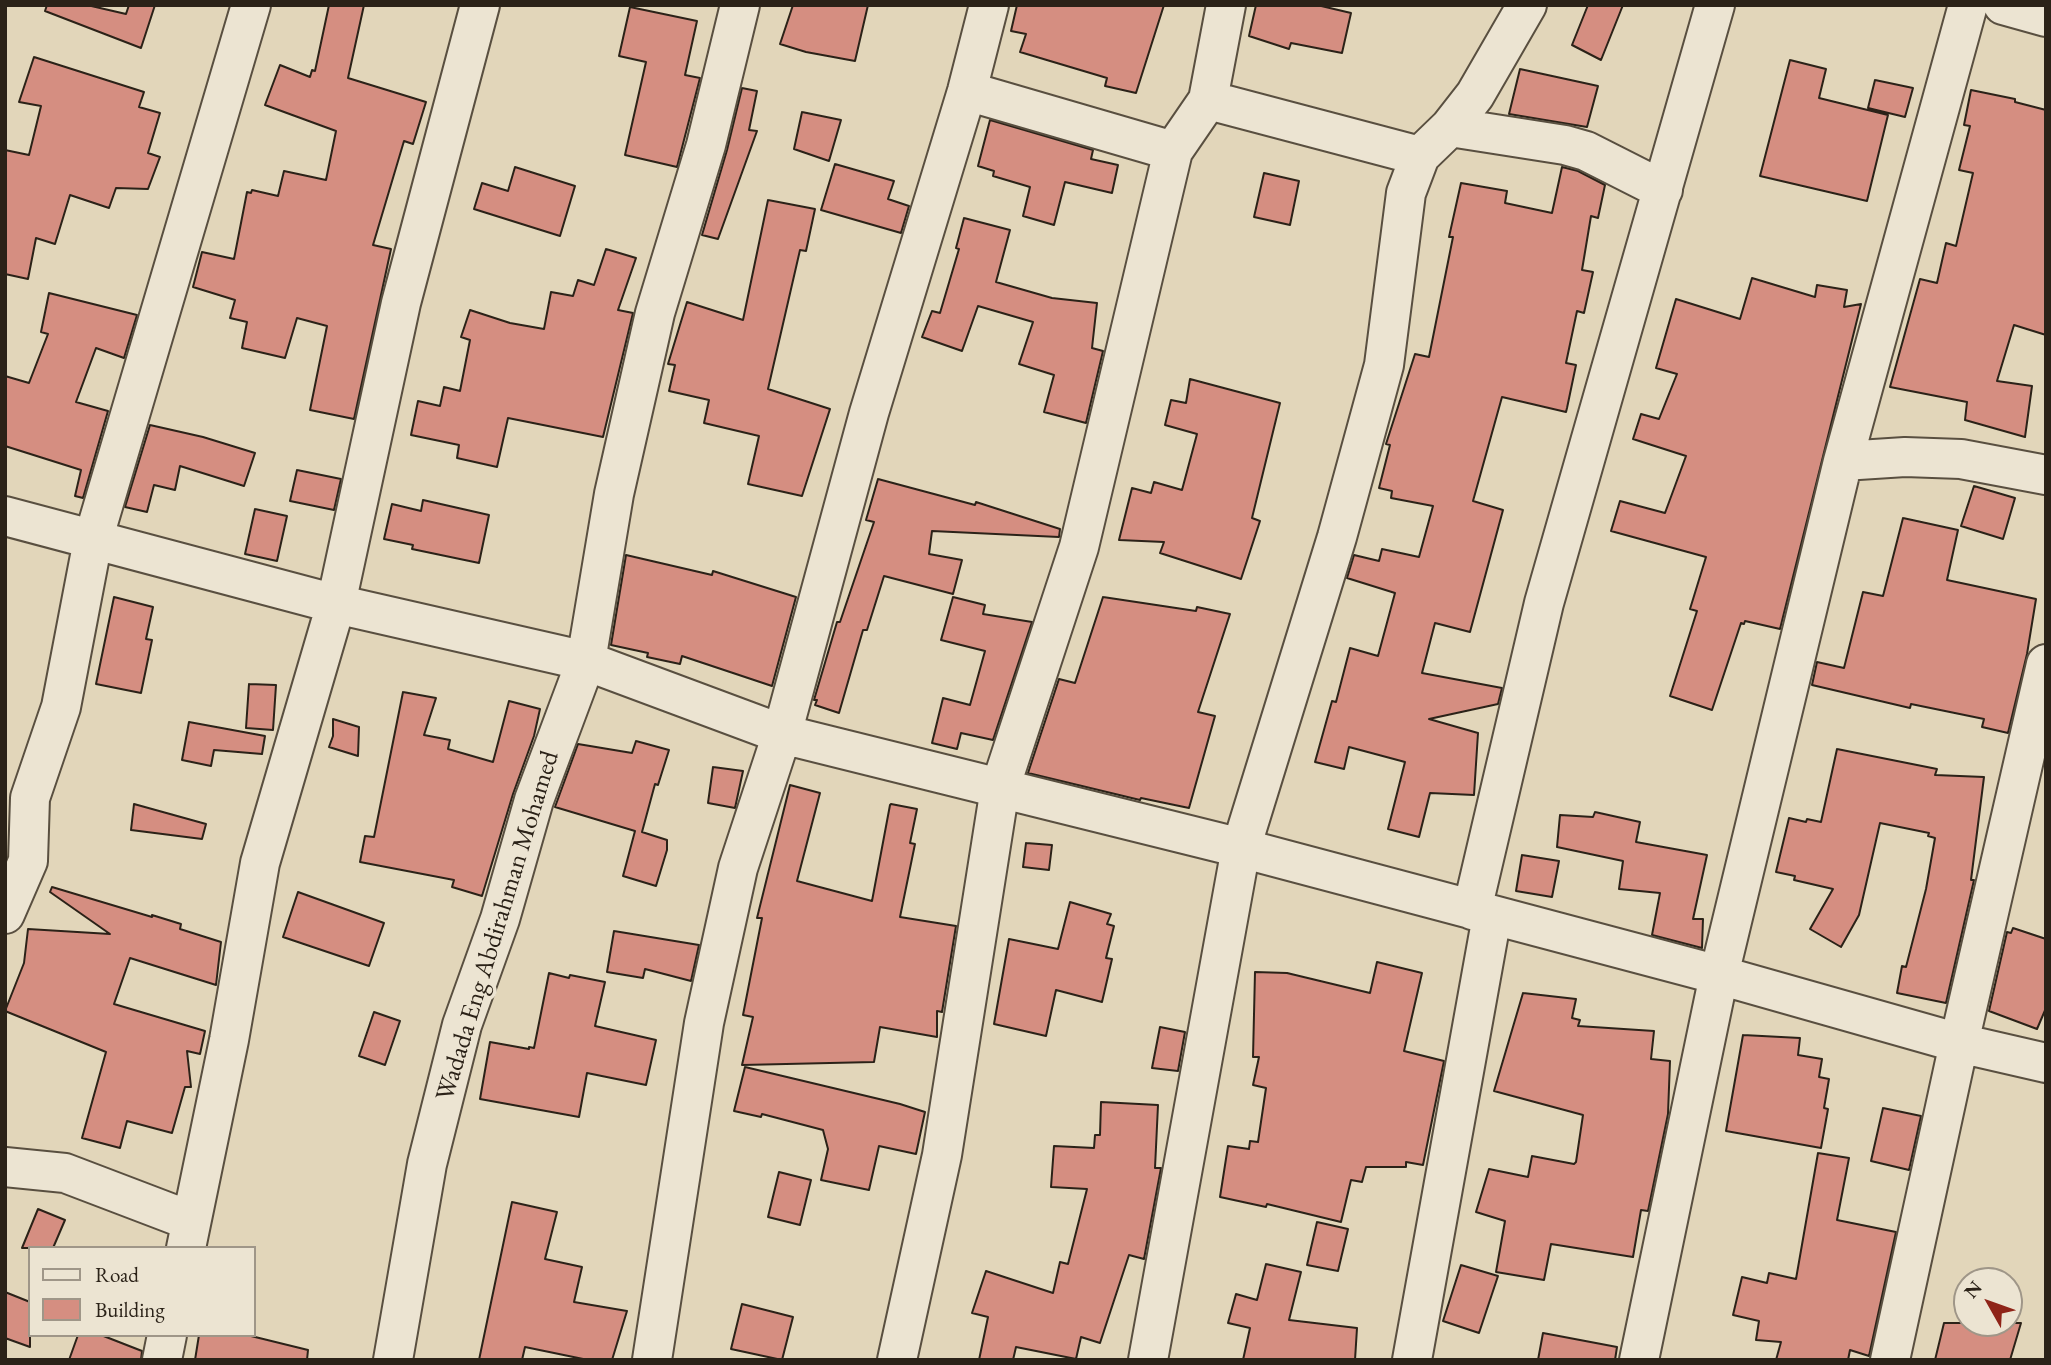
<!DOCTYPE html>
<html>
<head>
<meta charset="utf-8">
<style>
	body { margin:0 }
	#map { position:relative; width:2051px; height:1365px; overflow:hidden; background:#e2d6ba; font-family:"EB Garamond",serif }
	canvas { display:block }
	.frame { position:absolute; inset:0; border:7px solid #2b2218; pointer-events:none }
	.legend { position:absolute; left:28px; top:1246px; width:228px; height:91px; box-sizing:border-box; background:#ece4d2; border:2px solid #9f9688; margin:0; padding:9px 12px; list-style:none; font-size:21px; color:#2b2218 }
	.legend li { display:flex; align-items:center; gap:14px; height:35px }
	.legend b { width:35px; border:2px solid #9f9688 }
	.north { position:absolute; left:1953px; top:1267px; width:70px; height:70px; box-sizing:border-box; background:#ece4d2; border:2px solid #9f9688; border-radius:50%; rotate:310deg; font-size:19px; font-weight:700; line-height:28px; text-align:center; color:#2b2218 }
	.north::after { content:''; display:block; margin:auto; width:24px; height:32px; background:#8f2418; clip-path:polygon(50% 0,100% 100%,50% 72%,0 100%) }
</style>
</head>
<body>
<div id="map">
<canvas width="2051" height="1365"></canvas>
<div class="frame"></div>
<ul class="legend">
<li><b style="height:9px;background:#ece4d2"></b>Road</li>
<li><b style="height:19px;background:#d58e81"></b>Building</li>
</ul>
<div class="north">N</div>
</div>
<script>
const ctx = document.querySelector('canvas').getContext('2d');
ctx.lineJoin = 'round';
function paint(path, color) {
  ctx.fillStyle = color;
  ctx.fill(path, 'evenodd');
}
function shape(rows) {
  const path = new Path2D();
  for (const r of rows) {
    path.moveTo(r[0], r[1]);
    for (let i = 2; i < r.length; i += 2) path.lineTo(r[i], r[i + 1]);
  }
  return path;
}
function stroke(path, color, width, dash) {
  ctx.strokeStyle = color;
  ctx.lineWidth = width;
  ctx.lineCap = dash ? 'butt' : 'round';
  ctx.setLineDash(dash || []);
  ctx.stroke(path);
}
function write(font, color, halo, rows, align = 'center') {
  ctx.font = font + ' "EB Garamond",serif';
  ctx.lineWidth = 7;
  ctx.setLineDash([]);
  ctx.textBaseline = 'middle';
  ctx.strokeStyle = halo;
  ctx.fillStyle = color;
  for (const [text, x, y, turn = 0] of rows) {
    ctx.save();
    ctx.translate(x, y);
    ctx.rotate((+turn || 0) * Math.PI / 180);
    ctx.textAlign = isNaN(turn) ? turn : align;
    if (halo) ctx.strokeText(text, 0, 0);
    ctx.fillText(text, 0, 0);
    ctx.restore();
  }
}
const building = shape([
	[47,5,87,5,126,14,129,5,155,5,141,48,45,11,47,5],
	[329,5,364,5,348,78,426,102,413,144,404,141,373,245,391,249,354,419,310,410,327,326,297,318,285,358,242,348,247,322,230,318,235,300,193,287,202,252,234,259,247,192,251,193,252,190,278,196,284,171,326,180,336,131,265,105,280,65,310,77,312,70,315,71,329,5],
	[793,5,868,5,855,61,806,52,780,44,793,5],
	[1017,5,1164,5,1136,93,1105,86,1107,78,1020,52,1026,34,1011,31,1017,5],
	[1256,5,1317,5,1351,13,1342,53,1291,43,1289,49,1249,36,1256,5],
	[1588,5,1623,5,1601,60,1572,45,1588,5],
	[630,7,697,21,685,75,700,78,677,167,625,155,646,62,619,56,630,7],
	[34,57,144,92,139,107,160,113,148,153,160,157,148,189,116,188,109,208,70,195,55,244,36,238,28,279,5,274,5,150,29,155,41,106,19,102,34,57],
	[1790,60,1826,69,1819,98,1888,115,1867,201,1760,176,1790,60],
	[1520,69,1598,86,1587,127,1509,114,1520,69],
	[1875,80,1913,88,1905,117,1868,108,1875,80],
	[742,88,757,91,749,130,757,131,718,239,702,235,727,150,742,88],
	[1971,90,2015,99,2015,102,2046,110,2046,335,2014,325,1997,381,2032,386,2025,437,1965,420,1967,402,1890,387,1920,279,1937,283,1946,243,1956,246,1973,173,1959,170,1970,126,1964,125,1971,90],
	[802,112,841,120,829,161,794,149,802,112],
	[990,120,1093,150,1091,159,1118,165,1112,193,1065,182,1054,225,1023,216,1030,187,993,176,994,171,978,166,990,120],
	[835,164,894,181,888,199,909,206,901,233,821,210,835,164],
	[515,167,575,186,560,236,474,209,482,183,508,191,515,167],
	[1562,167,1578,171,1605,185,1598,218,1591,216,1582,270,1593,272,1584,313,1577,311,1566,363,1576,365,1567,408,1566,412,1502,397,1473,501,1503,510,1470,632,1435,623,1422,673,1502,688,1498,704,1429,719,1478,733,1474,795,1430,793,1419,837,1388,829,1405,762,1349,747,1344,769,1315,762,1332,701,1336,702,1350,648,1378,656,1395,593,1347,578,1354,555,1379,561,1382,549,1419,557,1433,506,1391,498,1392,491,1379,488,1390,445,1386,444,1415,354,1429,357,1453,237,1449,237,1461,183,1507,191,1505,203,1552,213,1562,167],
	[1264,173,1299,181,1290,225,1254,217,1264,173],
	[768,200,815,209,806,251,800,250,768,389,830,409,802,496,748,484,759,436,704,423,709,400,669,391,675,365,668,364,687,302,743,320,768,200],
	[964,218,1010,230,996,282,1052,298,1097,303,1092,348,1103,351,1086,423,1044,412,1054,375,1019,364,1033,322,978,306,962,351,922,337,932,311,940,313,959,249,956,248,964,218],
	[606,249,636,258,618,310,633,313,603,437,508,418,497,467,457,458,459,445,411,435,418,401,440,406,444,387,460,391,470,340,461,337,470,310,510,323,544,329,551,292,573,296,578,280,594,285,606,249],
	[1752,278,1815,297,1817,285,1847,290,1844,307,1861,304,1780,629,1745,621,1744,624,1741,623,1712,710,1670,696,1697,611,1690,609,1706,557,1611,531,1620,501,1665,513,1686,456,1633,439,1641,414,1659,419,1677,374,1656,368,1676,299,1740,319,1752,278],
	[49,293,137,315,124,358,96,348,76,402,108,411,83,498,75,496,81,470,5,446,5,376,29,383,48,334,41,332,49,293],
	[1190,379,1280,403,1252,518,1260,521,1241,579,1160,553,1164,542,1119,540,1132,488,1151,493,1154,482,1182,490,1197,434,1165,425,1171,400,1186,403,1190,379],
	[150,425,203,437,255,453,244,486,180,466,175,490,154,485,147,512,125,507,150,425],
	[297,470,341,479,334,510,290,501,297,470],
	[878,479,975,505,976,502,1060,529,1059,537,932,531,929,554,962,560,953,594,884,576,867,630,863,630,839,713,815,705,817,700,814,700,837,622,840,622,874,522,866,520,878,479],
	[1974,486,2015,498,2003,539,1961,526,1974,486],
	[423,500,489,515,479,563,412,549,413,545,384,539,392,504,421,511,423,500],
	[255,509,287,516,277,561,245,554,255,509],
	[1903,518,1958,530,1947,580,2036,599,2027,654,2008,733,1982,727,1984,719,1911,704,1910,708,1812,685,1817,662,1844,668,1863,592,1883,596,1903,518],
	[626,555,712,575,713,571,796,597,772,686,682,656,680,664,647,657,648,653,611,645,626,555],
	[114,597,153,607,146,639,152,640,141,693,96,684,114,597],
	[953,597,985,605,983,614,1032,622,993,740,961,733,957,749,932,743,943,698,970,705,985,651,941,640,953,597],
	[1103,597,1196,611,1197,607,1230,614,1198,712,1215,716,1189,808,1141,798,1140,800,1028,773,1059,679,1075,683,1103,597],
	[249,684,276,685,273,730,246,728,249,684],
	[403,692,436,698,424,735,450,740,448,749,493,762,509,701,540,709,534,736,513,794,482,896,452,887,454,880,360,862,365,836,374,837,403,692],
	[333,719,359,727,358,756,329,747,333,736,333,719],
	[189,722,265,736,262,754,214,750,211,766,182,760,189,722],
	[636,741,669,750,658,785,655,784,642,832,667,840,667,850,656,886,623,876,635,831,555,807,578,744,632,753,636,741],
	[1837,749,1937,769,1935,775,1984,777,1971,880,1974,880,1946,1003,1897,993,1902,966,1906,967,1926,889,1935,838,1928,836,1929,833,1880,823,1859,915,1841,947,1810,929,1833,889,1794,880,1795,876,1776,872,1789,818,1806,822,1807,819,1821,822,1837,749],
	[713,767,743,771,735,808,708,803,713,767],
	[790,785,820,793,797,881,872,901,890,805,891,804,917,809,910,843,915,844,900,917,956,926,942,1012,937,1011,937,1037,880,1027,874,1062,742,1065,753,1017,743,1015,762,918,757,918,790,785],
	[134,804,206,824,202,839,131,830,134,804],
	[1595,812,1640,822,1636,842,1707,855,1693,919,1703,919,1702,948,1652,935,1660,893,1619,889,1623,861,1557,847,1560,815,1593,817,1595,812],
	[1026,843,1052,845,1049,870,1023,867,1026,843],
	[1522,855,1559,861,1552,897,1516,891,1522,855],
	[52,887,152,917,152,915,181,924,180,929,221,942,216,985,130,958,114,1004,205,1031,200,1054,187,1051,191,1087,185,1087,172,1133,127,1121,120,1148,82,1138,106,1052,5,1011,24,963,28,929,110,934,50,892,52,887],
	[298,892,384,923,369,966,283,937,298,892],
	[1070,902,1111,914,1107,924,1114,926,1106,958,1112,959,1102,1002,1056,990,1046,1036,994,1024,1009,939,1058,949,1070,902],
	[2013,928,2046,939,2046,1008,2037,1029,1989,1011,2007,932,2011,933,2013,928],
	[614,931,699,945,691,981,645,969,643,978,607,972,614,931],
	[1377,962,1422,973,1404,1051,1444,1061,1423,1165,1406,1162,1406,1167,1366,1167,1362,1182,1351,1180,1341,1222,1267,1204,1266,1207,1220,1197,1228,1146,1249,1149,1250,1141,1258,1142,1266,1088,1253,1085,1259,1057,1253,1057,1255,972,1287,973,1370,993,1377,962],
	[549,973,569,978,570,975,605,982,595,1026,656,1040,646,1085,587,1073,579,1117,480,1099,490,1042,529,1049,529,1047,534,1048,549,973],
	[1523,993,1576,999,1572,1018,1580,1020,1578,1026,1654,1031,1651,1059,1670,1061,1668,1114,1648,1211,1641,1210,1633,1257,1551,1244,1544,1280,1496,1272,1505,1221,1476,1212,1489,1169,1528,1177,1532,1156,1574,1164,1576,1162,1583,1115,1494,1091,1523,993],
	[374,1012,400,1021,385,1065,359,1056,374,1012],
	[1160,1027,1185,1032,1178,1071,1152,1068,1160,1027],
	[1743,1035,1800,1038,1798,1055,1822,1059,1819,1077,1829,1079,1824,1108,1828,1109,1821,1148,1726,1131,1743,1035],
	[745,1067,900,1104,925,1112,916,1154,879,1146,869,1190,821,1180,828,1149,823,1130,762,1114,761,1117,734,1111,745,1067],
	[1101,1102,1158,1105,1155,1168,1161,1168,1144,1259,1129,1255,1100,1343,1081,1337,1076,1359,1016,1347,1013,1360,979,1360,988,1317,972,1313,986,1271,1053,1293,1060,1262,1068,1264,1087,1189,1051,1187,1054,1146,1094,1148,1095,1135,1100,1135,1101,1102],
	[1883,1108,1921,1116,1909,1170,1871,1161,1883,1108],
	[1818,1153,1849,1158,1837,1220,1896,1232,1869,1356,1850,1350,1848,1360,1776,1360,1781,1342,1756,1340,1759,1321,1733,1315,1742,1277,1767,1283,1769,1273,1796,1279,1818,1153],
	[779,1172,811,1180,800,1225,768,1217,779,1172],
	[512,1202,557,1212,545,1259,582,1267,574,1302,627,1311,612,1360,588,1360,525,1347,522,1360,479,1360,512,1202],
	[38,1209,65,1220,53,1248,22,1248,38,1209],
	[1317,1222,1348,1229,1338,1271,1307,1265,1317,1222],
	[1266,1264,1301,1272,1289,1320,1357,1328,1355,1360,1243,1360,1250,1328,1228,1323,1236,1294,1257,1300,1266,1264],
	[1461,1265,1498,1276,1479,1333,1443,1321,1461,1265],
	[5,1292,30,1302,30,1347,5,1338,5,1292],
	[742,1304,793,1317,782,1360,731,1349,742,1304],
	[1944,1323,2021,1323,2010,1360,1935,1360,1944,1323],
	[1543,1333,1617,1347,1615,1360,1538,1360,1543,1333],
	[78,1335,101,1335,142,1351,141,1360,69,1360,78,1335],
	[199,1335,247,1335,308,1350,307,1360,195,1360,199,1335]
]);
paint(building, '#d58e81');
stroke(building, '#2b2218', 2);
const minor = shape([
	[2003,5,2046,17],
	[967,91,1173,151],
	[1208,100,1420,156],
	[1450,127,1565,145,1586,151,1663,190],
	[1843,461,1905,457,1961,459,2046,475],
	[5,516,336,604,586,661,782,734,1241,848,1719,975,1959,1043,2046,1063],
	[1472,910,1544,603,1715,5],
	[5,914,28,861,30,798,61,707,93,540,251,5],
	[5,1167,65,1173,191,1221],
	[186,1248,229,1040,260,863,336,604,401,303,480,5],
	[162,1360,167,1335],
	[393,1360,427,1164,462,1025,500,919,534,800,586,661,614,494,655,313,706,145,740,5],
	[652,1360,704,1023,738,868,782,734,869,413,967,91,989,5],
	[897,1360,942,1155,1000,788,1079,547,1173,151,1208,100,1226,5],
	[1148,1360,1241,848,1337,537,1384,365,1406,193,1420,156,1450,127,1475,95,1527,5],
	[1412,1360,1492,916],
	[1639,1360,1719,975,1843,461,1968,5],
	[1890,1360,1959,1043,2046,664]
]);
stroke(minor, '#594f40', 42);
stroke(minor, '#ece4d2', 38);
write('26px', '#2b2218', '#ece4d2', [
	["Wadada Eng Abdirahman Mohamed",498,926,-73]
]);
</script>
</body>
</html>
